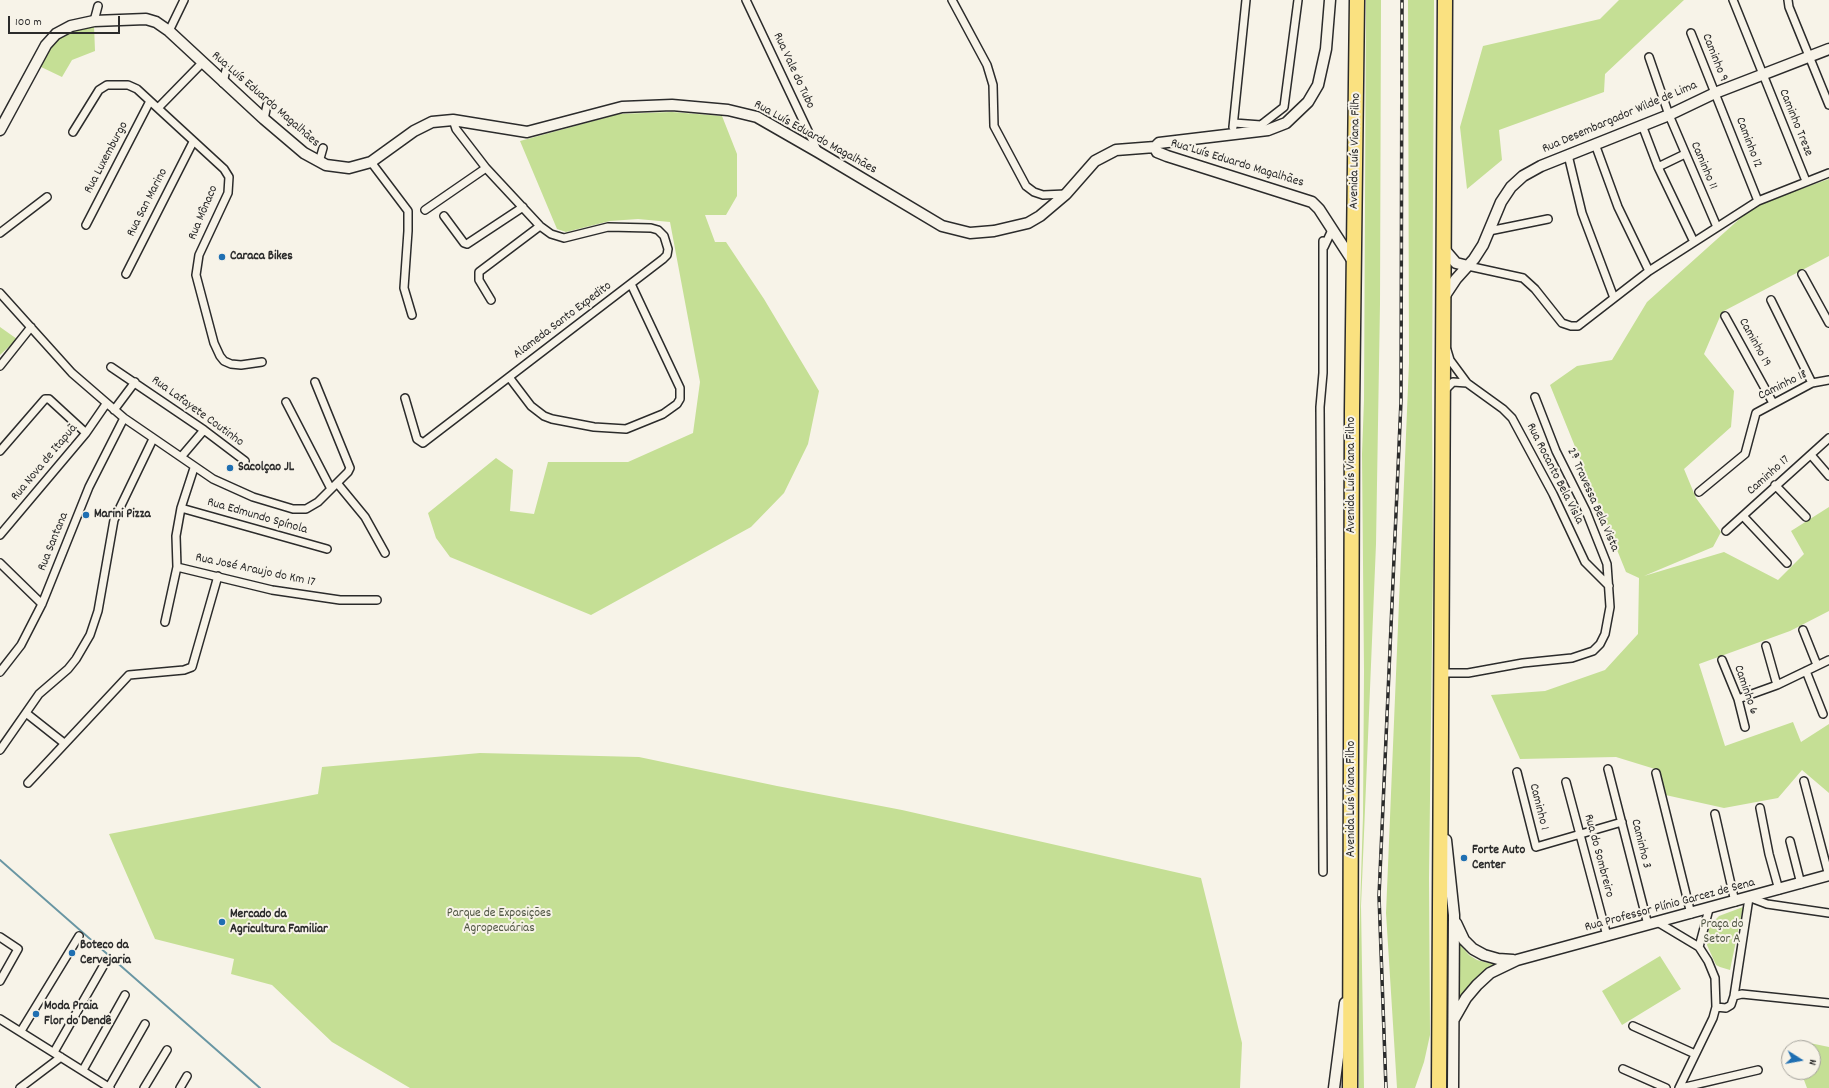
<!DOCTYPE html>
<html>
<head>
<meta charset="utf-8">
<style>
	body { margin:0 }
	#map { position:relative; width:1829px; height:1088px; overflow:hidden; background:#f7f3e8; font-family:Dekko,sans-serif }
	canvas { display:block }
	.north { position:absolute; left:1781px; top:1040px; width:40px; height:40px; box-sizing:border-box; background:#f7f3e8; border:1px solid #a5a39c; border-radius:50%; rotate:101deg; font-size:11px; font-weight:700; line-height:16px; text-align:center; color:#2b2b2b }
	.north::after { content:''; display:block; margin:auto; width:14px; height:18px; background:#1f6fb2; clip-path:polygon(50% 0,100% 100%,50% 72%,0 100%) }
	.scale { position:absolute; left:8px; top:16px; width:112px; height:18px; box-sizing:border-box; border:2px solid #2b2b2b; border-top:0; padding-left:5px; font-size:12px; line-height:14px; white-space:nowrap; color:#2b2b2b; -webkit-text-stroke:3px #f7f3e8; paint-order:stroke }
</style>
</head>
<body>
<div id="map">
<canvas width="1829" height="1088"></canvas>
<div class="north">N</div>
<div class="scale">100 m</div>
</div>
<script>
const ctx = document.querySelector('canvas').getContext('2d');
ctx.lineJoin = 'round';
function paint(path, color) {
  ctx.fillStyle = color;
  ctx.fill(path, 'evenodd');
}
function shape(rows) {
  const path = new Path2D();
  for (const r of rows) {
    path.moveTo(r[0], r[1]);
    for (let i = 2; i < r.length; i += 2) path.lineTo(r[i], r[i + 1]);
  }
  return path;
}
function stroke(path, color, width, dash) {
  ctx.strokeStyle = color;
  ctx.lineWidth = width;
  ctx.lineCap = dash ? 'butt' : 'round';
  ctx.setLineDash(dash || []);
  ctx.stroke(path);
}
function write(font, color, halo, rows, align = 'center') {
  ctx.font = font + ' Dekko,sans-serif';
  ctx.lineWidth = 4;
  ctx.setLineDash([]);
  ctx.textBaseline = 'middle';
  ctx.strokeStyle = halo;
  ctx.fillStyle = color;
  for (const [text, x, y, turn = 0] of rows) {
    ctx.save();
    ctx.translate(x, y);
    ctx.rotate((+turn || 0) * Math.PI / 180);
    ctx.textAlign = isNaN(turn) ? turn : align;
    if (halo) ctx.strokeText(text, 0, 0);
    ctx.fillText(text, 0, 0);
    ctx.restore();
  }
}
paint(shape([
	[1366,0,1381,0,1380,304,1376,544,1361,906,1364,1088,1359,1088,1358,972,1363,816,1364,671,1362,454,1364,400],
	[1408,0,1434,0,1432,394,1433,563,1429,878,1430,1035,1424,1062,1415,1088,1397,1088,1386,913,1409,363],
	[1619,0,1684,0,1605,74,1604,92,1499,130,1502,160,1467,189,1460,127,1483,46,1600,19],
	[94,25,95,51,72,60,62,77,39,66,43,57,54,41,76,28],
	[672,112,722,116,737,154,737,196,726,215,705,215,715,242,726,242,764,299,819,391,808,444,784,493,751,527,591,615,450,557,436,538,428,513,496,458,513,470,510,511,534,514,548,462,628,462,693,433,700,382,670,222,638,219,610,221,566,232,557,229,520,141,619,114],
	[1829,179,1829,256,1722,312,1704,354,1734,391,1731,427,1684,469,1696,498,1721,532,1713,547,1644,576,1724,552,1778,580,1804,554,1791,531,1829,507,1829,611,1790,631,1699,664,1725,746,1793,722,1801,742,1829,724,1829,793,1802,770,1778,798,1724,808,1661,794,1655,769,1616,757,1520,759,1491,695,1545,691,1605,670,1638,634,1639,578,1626,572,1550,385,1577,366,1612,360,1647,302,1755,205],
	[0,327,17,339,0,355],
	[480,753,639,757,777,786,902,810,1201,878,1242,1043,1240,1088,410,1088,332,1042,272,985,231,974,234,959,155,939,109,834,318,794,322,767],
	[1743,907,1730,970,1720,967,1716,965,1707,945,1709,926,1719,916],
	[1459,943,1469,955,1477,960,1496,965,1457,1003],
	[1660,956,1681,989,1622,1025,1602,991],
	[1800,1041,1829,1047,1829,1088,1807,1088,1801,1072,1813,1072,1813,1048,1798,1048]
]), '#c5df95');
stroke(shape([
	[0,860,260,1088]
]), '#6996a3', 2);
const street = shape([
	[746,0,818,152],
	[952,0,987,65,993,85,994,126,1026,186,1034,192,1043,195,1066,194],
	[1733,0,1806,181],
	[1788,0,1789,7,1829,105],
	[94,21,98,6],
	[169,31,184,0],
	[1691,33,1758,201],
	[1649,57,1669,115,1717,227],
	[223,83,226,70],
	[158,108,202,63],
	[264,119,267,105],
	[1234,123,1261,125,1284,107,1298,0],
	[1642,125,1658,167,1694,242],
	[1233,127,1246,0],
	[73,132,99,90,107,85,128,85,137,89,224,169,229,177,228,193,199,255,196,275,214,343,220,356,224,361,231,364,241,365,262,362],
	[1595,144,1618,207,1649,271],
	[1568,155,1582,213,1614,298],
	[319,162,323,148],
	[371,162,408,211,408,231,404,288,412,315],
	[1658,167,1685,154],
	[425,210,486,168],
	[444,216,464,243,467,244,523,207],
	[86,225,150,101],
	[1489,231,1548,219],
	[0,233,47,197],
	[1324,247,1332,230],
	[1468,266,1523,278,1535,289,1562,323,1571,326,1578,326,1649,271,1758,201,1829,173],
	[126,274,193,142],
	[1802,274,1829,323],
	[0,293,72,373,124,418,213,479,253,497,293,509,306,509,318,502,348,472,350,468,315,382],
	[491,300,479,280,479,272,540,226],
	[1771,300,1812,383],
	[1725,316,1773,403],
	[1447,350,1450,360,1467,383,1503,409,1512,418,1553,494,1585,562,1609,586],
	[0,366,31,327],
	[111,367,204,430,245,461],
	[509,377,531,406,544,416,552,419,594,427,626,429,663,414,677,404,680,399,680,388,631,284],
	[1444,391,1453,382,1467,383],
	[405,398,417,439,423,443,663,259,667,255,668,249,664,236,658,230,651,228,608,227,564,238,551,234,540,226,486,168,456,129,453,120],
	[286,402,331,489],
	[114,410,135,382],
	[0,451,45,399,49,399,86,433],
	[1811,455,1829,476],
	[181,457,204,430],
	[337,483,365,517,385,553],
	[1775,485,1806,517],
	[1699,492,1745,454,1756,413,1812,383,1829,380],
	[181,508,327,549],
	[1743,516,1787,563],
	[1726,531,1829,438],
	[0,535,86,433,106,404],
	[0,563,42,604],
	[177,567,272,590,340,600,377,600],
	[165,622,177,567,176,536,181,508,194,468],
	[1803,630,1817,665],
	[1766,646,1777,685],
	[1722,660,1738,699,1745,727],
	[1806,671,1823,714],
	[0,672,21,645,42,604,89,487,124,418],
	[1442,673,1468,673,1523,663,1572,658,1593,651,1600,644,1605,634,1610,607,1607,564,1586,511,1556,451,1535,397],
	[1738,699,1777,685,1829,660],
	[26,713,64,743],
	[0,750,39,694,68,669,76,659,90,635,98,611,114,520,153,439],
	[1608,769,1648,925],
	[1517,772,1536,847,1622,822],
	[1656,773,1691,914],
	[1804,781,1829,876],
	[1566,782,1607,936],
	[28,783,129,675,184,670,192,667,218,576],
	[1760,808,1769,854,1779,890],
	[1715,814,1735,902],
	[1790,841,1801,884],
	[1323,872,1320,407,1323,373,1323,241],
	[1751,898,1767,904,1829,913],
	[1659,923,1699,947,1708,961,1715,978,1716,1007,1713,1018,1679,1088],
	[0,937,18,949,0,981],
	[1699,947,1709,909],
	[1734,996,1749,898],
	[1716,1007,1726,1008,1731,1005,1734,996,1742,994,1829,1003],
	[0,1019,110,1088],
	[1633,1026,1695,1054],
	[21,1031,79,936],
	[54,1052,105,963],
	[1623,1069,1666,1088],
	[83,1070,125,995],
	[109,1087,145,1024],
	[20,1088,61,1057],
	[144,1088,167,1050],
	[180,1088,187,1076],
	[1681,1088,1758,1070]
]);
const secondary = shape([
	[0,130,46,45,56,34,71,26,94,21,146,19,156,22,169,31,264,119,304,153,326,165,349,168,371,162,414,131,432,122,453,120,527,132,622,107,672,105,728,110,757,117,818,152,942,226,970,233,994,231,1028,223,1040,216,1066,194,1095,161,1116,150,1155,147,1159,143,1268,130,1286,123,1308,102,1318,85,1326,49,1330,0],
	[1155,147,1157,152,1167,156,1312,202,1319,209,1354,263],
	[1444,249,1456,263,1468,266],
	[1444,297,1456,279,1474,259,1483,245,1501,202,1511,187,1523,176,1541,166,1669,115,1715,93,1829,49],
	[1446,840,1454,915,1453,1088],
	[1456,923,1464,940,1473,949,1484,955,1498,959,1513,960],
	[1454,1019,1466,998,1477,985,1490,973,1517,960,1829,875],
	[1334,1088,1345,1003]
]);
const highway = shape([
	[1350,1088,1352,412,1357,0],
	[1439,1088,1445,0]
]);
stroke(street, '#2b2b2b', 10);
stroke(secondary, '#2b2b2b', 13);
stroke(highway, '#2b2b2b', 17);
stroke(street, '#f7f3e8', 7);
stroke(secondary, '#f7f3e8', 10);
stroke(highway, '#fae180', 14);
const rail = shape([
	[1386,1088,1379,896,1401,401,1402,0]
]);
stroke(rail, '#2b2b2b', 3.5);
stroke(rail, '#f7f3e8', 2, [6]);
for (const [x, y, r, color] of [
	[222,257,4,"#1f6fb2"],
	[230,468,4,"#1f6fb2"],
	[86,515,4,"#1f6fb2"],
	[1464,858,4,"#1f6fb2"],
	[222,922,4,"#1f6fb2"],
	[72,953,4,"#1f6fb2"],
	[36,1014,4,"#1f6fb2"]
]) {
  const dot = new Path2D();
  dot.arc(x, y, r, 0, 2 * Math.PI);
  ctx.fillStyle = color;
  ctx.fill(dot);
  stroke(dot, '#f7f3e8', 1.5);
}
write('13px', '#2b2b2b', '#f7f3e8', [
	["Caminho 9",1714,58,68],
	["Rua Vale do Tubo",793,71,65],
	["Rua Luís Eduardo Magalhães",265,100,41],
	["Rua Desembargador Wilde de Lima",1620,118,-23],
	["Caminho Treze",1795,123,68],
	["Rua Luís Eduardo Magalhães",815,138,29],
	["Caminho 12",1748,143,69],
	["Avenida Luís Viana Filho",1356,151,-89],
	["Rua Luxemburgo",107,158,-62],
	["Rua Luís Eduardo Magalhães",1237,164,17],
	["Caminho 11",1703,166,67],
	["Rua San Marino",148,203,-63],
	["Rua Mônaco",204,213,-67],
	["Alameda Santo Expedito",563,321,-37],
	["Caminho 19",1754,343,61],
	["Caminho 18",1783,386,-26],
	["Rua Lafayete Coutinho",197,412,36],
	["Rua Nova de Itapuã",45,463,-50],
	["Rua Rocanto Bela Visla",1554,474,63],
	["Avenida Luís Viana Filho",1352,475,-90],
	["Caminho 17",1769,476,-42],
	["2ª Travessa Bela Vista",1592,500,66],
	["Rua Edmundo Spínola",257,517,16],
	["Rua Santana",54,542,-68],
	["Rua José Araujo do Km 17",255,571,12],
	["Caminho 6",1745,690,71],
	["Avenida Luís Viana Filho",1352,799,-90],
	["Caminho 1",1538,807,76],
	["Caminho 3",1640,844,76],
	["Rua do Sombreiro",1598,856,75],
	["Rua Professor Plínio Garcez de Sena",1670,906,-15]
]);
write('bold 13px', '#2b2b2b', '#f7f3e8', [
	["Caraca Bikes",230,257],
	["Sacolçao JL",238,468],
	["Marini Pizza",94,515],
	["Forte Auto",1472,851],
	["Center",1472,866],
	["Mercado da",230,915],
	["Agricultura Familiar",230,930],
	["Boteco da",80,946],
	["Cervejaria",80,961],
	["Moda Praia",44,1007],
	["Flor do Dendê",44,1022]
], 'left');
write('13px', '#525846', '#f7f3e8', [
	["Parque de Exposições",499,914],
	["Agropecuárias",499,929],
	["Praça do",1722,925],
	["Setor A",1722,940]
]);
</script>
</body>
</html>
